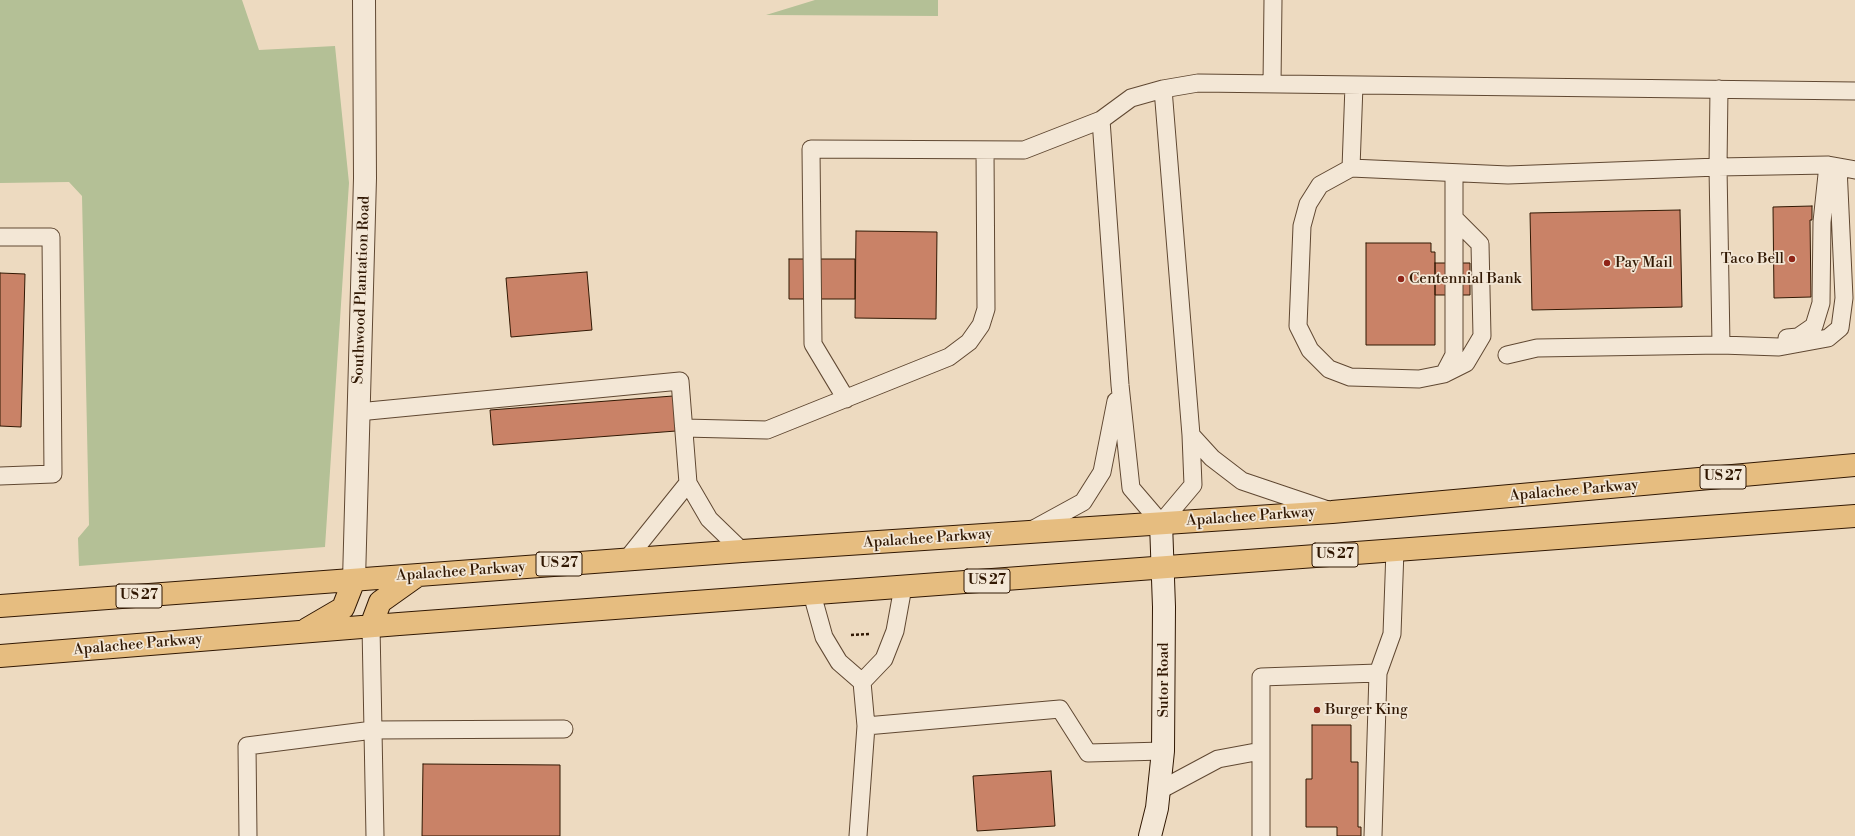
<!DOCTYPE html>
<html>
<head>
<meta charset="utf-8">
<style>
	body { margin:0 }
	canvas { display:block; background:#eddac0 }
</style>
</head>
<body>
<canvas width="1855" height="836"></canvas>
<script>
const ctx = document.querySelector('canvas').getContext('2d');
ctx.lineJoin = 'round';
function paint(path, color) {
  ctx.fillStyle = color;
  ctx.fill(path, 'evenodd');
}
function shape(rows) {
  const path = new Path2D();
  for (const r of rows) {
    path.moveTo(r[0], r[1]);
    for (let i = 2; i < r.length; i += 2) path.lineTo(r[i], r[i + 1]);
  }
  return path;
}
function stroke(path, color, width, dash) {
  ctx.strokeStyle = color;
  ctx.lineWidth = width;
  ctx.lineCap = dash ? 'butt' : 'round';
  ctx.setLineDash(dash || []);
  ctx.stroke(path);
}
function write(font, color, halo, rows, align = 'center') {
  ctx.font = font + ' "Libre Bodoni",serif';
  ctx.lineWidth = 3.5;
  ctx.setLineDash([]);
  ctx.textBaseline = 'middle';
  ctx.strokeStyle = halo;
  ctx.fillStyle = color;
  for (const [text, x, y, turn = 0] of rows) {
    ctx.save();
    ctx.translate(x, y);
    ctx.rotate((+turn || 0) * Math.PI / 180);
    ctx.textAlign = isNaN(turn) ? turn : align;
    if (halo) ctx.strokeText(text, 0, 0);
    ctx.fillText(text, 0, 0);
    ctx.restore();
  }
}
paint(shape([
	[0,0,242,0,259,50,335,46,349,183,325,547,79,566,78,538,89,525,82,196,69,182,0,183],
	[815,0,938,0,938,16,766,15]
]), '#b4c096');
const building = shape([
	[1812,206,1812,220,1810,220,1811,297,1774,298,1773,207,1812,206],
	[1680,210,1682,307,1532,310,1530,213,1680,210],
	[856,231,937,232,936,319,855,318,856,231],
	[1366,243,1431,243,1431,252,1435,252,1435,345,1366,345,1366,243],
	[789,259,855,259,855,299,789,299,789,259],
	[1435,263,1470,263,1470,295,1435,295,1435,263],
	[587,272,592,330,511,337,506,278,587,272],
	[0,273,25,274,21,427,0,426,0,273],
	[673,396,676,431,493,445,490,410,673,396],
	[1312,725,1351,725,1351,762,1358,762,1358,827,1361,827,1361,836,1337,836,1337,827,1306,827,1306,779,1312,779,1312,725],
	[423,764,560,765,560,836,422,836,423,764],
	[1051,771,1055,826,977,831,973,776,1051,771]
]);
paint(building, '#c98267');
stroke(building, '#311803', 1);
const lane = shape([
	[1272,84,1273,0],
	[1719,89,1718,167,1721,345],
	[1101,120,1120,385,1131,488,1161,523,1193,485,1191,435,1163,89],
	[1351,168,1354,85],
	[1454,218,1480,244,1482,336,1466,363,1444,374,1419,379,1350,377,1329,369,1310,350,1298,326,1302,226,1308,204,1320,185,1351,168,1508,175,1718,167,1828,165,1855,170],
	[0,237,51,237,53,474,0,476],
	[1787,338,1798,337,1814,326,1821,303,1822,222,1828,165],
	[1507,355,1537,348,1721,345,1779,347,1828,338,1840,328,1844,298,1838,167],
	[1444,374,1454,355,1454,173],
	[846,399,813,344,811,149,1024,150,1101,120,1131,98,1163,89,1198,83,1855,91],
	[358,412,680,381,688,483,709,519,742,551],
	[684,428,767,430,949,357,969,342,981,325,986,309,985,150],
	[1191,435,1212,458,1242,481,1328,510],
	[1030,531,1083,502,1102,472,1116,401],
	[627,559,688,483],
	[812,594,824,637,839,662,862,682,866,726,1060,709,1088,753,1163,751],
	[371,626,375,836],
	[862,682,884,659,895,631,903,587],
	[1160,790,1218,759,1261,751],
	[248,836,247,746,373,730,564,729],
	[858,836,866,726],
	[1261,836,1261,677,1378,673],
	[1373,836,1378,673,1392,634,1395,550]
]);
const street = shape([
	[354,580,365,178,364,0]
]);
const secondary = shape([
	[1150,836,1157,808,1163,751,1164,607,1161,523]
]);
const primary = shape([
	[0,606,742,551,1332,512,1855,465],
	[371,626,380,602,418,575],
	[307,629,343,608,354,580],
	[0,656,399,624,1855,516]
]);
stroke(lane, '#604832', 19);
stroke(street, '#604832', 24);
stroke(secondary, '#311803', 24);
stroke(primary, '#311803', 24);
stroke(shape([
	[851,635,870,634]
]), '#311803', 2.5, [3, 2]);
stroke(lane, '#f3e7d6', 17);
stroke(street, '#f3e7d6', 22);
stroke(secondary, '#f3e7d6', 22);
stroke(primary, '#e6bd80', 22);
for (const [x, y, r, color] of [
	[1792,259,4,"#8f2418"],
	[1607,263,4,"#8f2418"],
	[1401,279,4,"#8f2418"],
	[1317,710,4,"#8f2418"]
]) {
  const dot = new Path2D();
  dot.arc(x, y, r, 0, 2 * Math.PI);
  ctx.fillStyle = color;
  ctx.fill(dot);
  stroke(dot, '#f3e7d6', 1.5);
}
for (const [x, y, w] of [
	[1723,477,46],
	[1335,555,46],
	[559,564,46],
	[987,581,46],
	[139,596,46]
]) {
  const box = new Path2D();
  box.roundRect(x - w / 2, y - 12, w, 24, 3);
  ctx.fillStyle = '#f3e7d6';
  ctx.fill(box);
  stroke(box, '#311803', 1);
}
write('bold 14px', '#311803', null, [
	["US 27",1723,477],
	["US 27",1335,555],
	["US 27",559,564],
	["US 27",987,581],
	["US 27",139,596]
]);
write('15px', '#311803', '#f3e7d6', [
	["Taco Bell",1784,259,"right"],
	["Pay Mail",1615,263],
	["Centennial Bank",1409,279],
	["Burger King",1325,710]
], 'left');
write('15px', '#311803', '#f3e7d6', [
	["Southwood Plantation Road",362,290,-88],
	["Apalachee Parkway",1574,491,-5],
	["Apalachee Parkway",1251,517,-4],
	["Apalachee Parkway",928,539,-4],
	["Apalachee Parkway",461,572,-4],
	["Apalachee Parkway",138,645,-5],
	["Sutor Road",1164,680,-90]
]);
</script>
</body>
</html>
